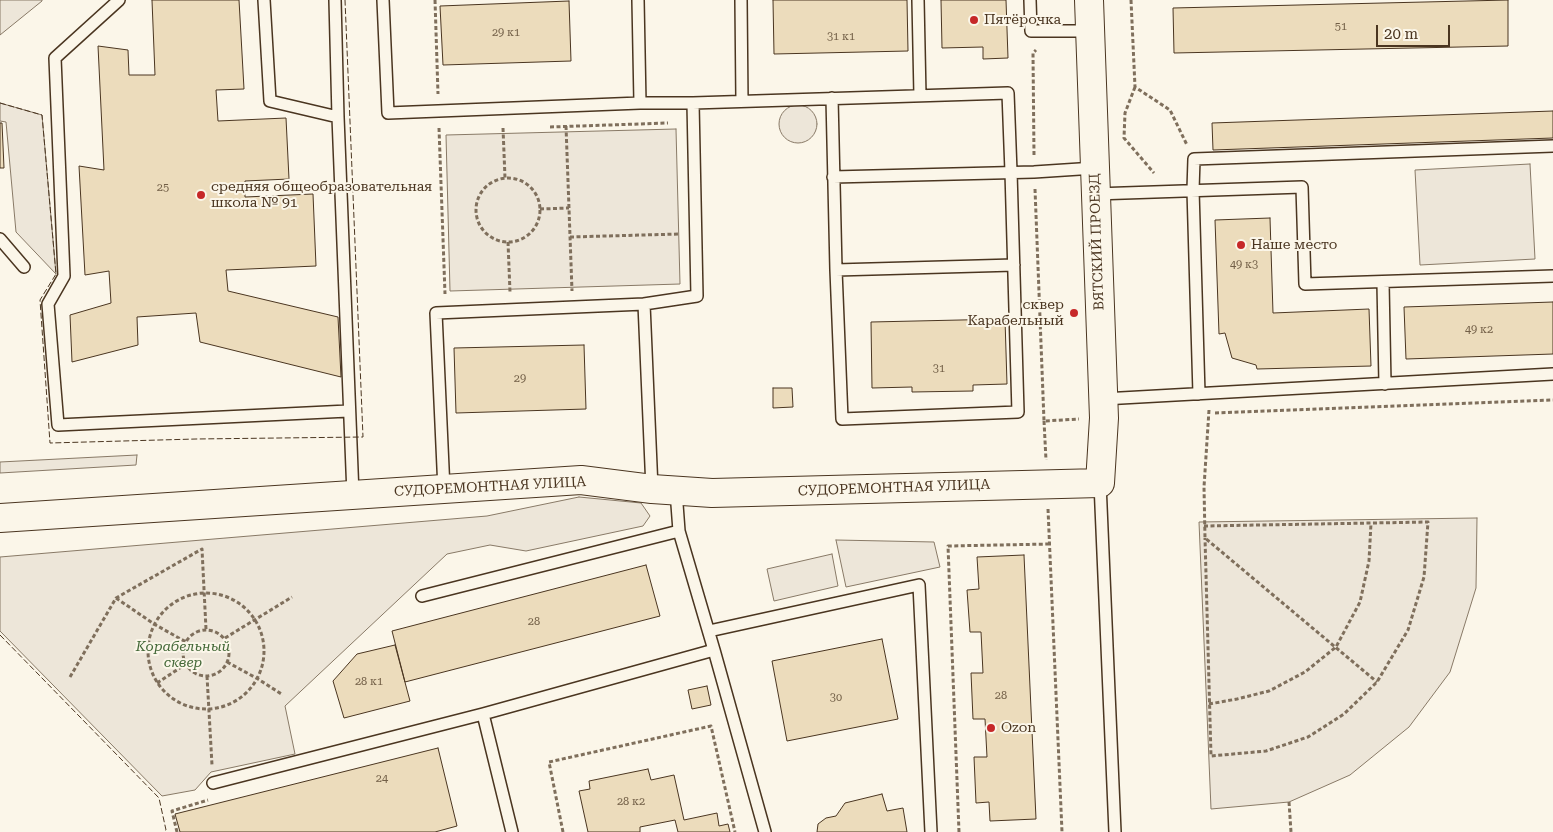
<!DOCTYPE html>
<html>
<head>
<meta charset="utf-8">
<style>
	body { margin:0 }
	#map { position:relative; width:1553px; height:832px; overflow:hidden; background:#fbf6e9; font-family:"Roboto Serif",serif }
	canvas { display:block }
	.scale { position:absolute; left:1376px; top:25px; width:74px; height:22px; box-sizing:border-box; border:2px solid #4a3520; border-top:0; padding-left:6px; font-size:15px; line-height:18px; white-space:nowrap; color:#4a3520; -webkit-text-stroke:4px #fbf6e9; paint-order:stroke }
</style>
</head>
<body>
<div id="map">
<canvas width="1553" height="832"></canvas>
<div class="scale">20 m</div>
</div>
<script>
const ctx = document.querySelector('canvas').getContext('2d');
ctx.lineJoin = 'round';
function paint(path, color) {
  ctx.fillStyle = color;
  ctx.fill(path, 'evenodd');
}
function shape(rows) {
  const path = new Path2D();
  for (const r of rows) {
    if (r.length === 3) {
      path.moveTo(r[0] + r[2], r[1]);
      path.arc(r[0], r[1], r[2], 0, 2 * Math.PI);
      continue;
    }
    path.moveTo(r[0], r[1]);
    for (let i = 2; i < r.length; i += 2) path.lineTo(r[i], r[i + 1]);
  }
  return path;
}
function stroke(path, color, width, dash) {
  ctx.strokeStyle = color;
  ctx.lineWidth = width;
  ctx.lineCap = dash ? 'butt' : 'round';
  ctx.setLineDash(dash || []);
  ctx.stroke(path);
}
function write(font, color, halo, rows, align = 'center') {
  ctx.font = font + ' "Roboto Serif",serif';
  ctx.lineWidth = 4;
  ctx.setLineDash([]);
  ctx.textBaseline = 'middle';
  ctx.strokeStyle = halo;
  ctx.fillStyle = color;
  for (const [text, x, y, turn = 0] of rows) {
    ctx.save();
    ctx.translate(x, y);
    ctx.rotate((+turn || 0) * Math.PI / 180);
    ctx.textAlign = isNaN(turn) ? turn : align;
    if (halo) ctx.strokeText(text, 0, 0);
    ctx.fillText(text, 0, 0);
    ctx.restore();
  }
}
const green = shape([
	[0,0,42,0,42,1,0,35,0,0],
	[0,103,42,115,56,274,16,232,6,122,0,121,0,103],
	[798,124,19],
	[676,129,680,284,450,291,446,135,676,129],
	[1530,164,1535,259,1420,265,1415,170,1530,164],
	[137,455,136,465,0,473,0,462,137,455],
	[579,497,641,503,650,516,643,526,526,551,490,545,447,554,285,706,295,754,211,772,195,790,162,796,0,631,0,557,487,516,579,497],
	[1477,518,1476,588,1450,672,1409,727,1350,775,1289,802,1211,809,1199,522,1477,518],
	[836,540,934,542,940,567,846,587,836,540],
	[832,554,838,586,774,601,767,569,832,554]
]);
paint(green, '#ede6d9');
stroke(green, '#887966', 1);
const building = shape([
	[152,0,239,0,244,89,216,90,218,121,286,118,289,179,245,181,245,197,313,194,316,266,226,270,228,291,338,317,341,377,200,342,196,313,137,317,138,345,72,362,70,315,111,303,109,271,85,275,79,166,104,170,98,46,128,50,129,75,155,75,152,0],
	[773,0,907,0,908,51,774,54,773,0],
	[941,0,1006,0,1008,58,983,59,983,47,942,48,941,0],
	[1508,0,1508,46,1174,53,1173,8,1508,0],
	[569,1,571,61,443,65,440,6,569,1],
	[1553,111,1553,138,1213,150,1212,123,1553,111],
	[0,123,2,123,4,168,0,168,0,123],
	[1270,218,1273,313,1369,309,1371,366,1257,369,1256,365,1232,358,1225,333,1219,334,1215,220,1270,218],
	[1553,302,1553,354,1406,359,1404,307,1553,302],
	[1005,319,1007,384,973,385,973,391,912,392,912,387,872,388,871,322,1005,319],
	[584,345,586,409,456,413,454,348,584,345],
	[773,388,792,388,793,407,773,408,773,388],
	[1024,555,1036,819,990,821,989,802,976,803,974,757,987,757,985,719,973,719,971,673,983,673,981,632,970,632,967,590,979,589,977,557,1024,555],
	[646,565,660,616,405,682,392,631,646,565],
	[882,639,898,719,787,741,772,661,882,639],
	[395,645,410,701,344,718,333,681,357,654,395,645],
	[707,686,711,705,692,709,688,690,707,686],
	[438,748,457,826,435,832,180,832,175,814,438,748],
	[648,769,651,780,674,775,684,820,717,813,719,826,728,824,730,832,678,832,675,820,640,827,640,832,588,832,579,791,590,789,589,781,648,769],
	[882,794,887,811,903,808,907,832,817,832,818,824,826,818,836,816,845,803,882,794]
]);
paint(building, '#ecdcbc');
stroke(building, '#4a3520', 1);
const lane = shape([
	[119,0,55,58,64,276,48,304,58,425,348,411],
	[264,0,270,101,338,117,353,495],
	[335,0,338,117],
	[383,0,388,113,640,103,693,103,697,296,644,304],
	[638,0,640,103],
	[741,0,742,101],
	[918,0,920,96],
	[1030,0,1031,31,1090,31],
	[832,98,836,270],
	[693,103,1008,93,1011,172,1018,412,842,419,836,270,1014,265],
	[833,177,1034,172,1095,168],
	[1095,194,1302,187,1305,284,1553,276],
	[0,239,24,267],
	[1383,283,1385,384],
	[1199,394,1193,190,1194,159,1553,146],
	[1103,399,1553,374],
	[1100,483,1115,832],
	[444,490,436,313,644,304,652,489],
	[422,596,679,531],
	[709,631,919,585,931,832],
	[714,650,765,832],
	[483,714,512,832],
	[213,783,483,714,714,650,679,531,676,491]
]);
const secondary = shape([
	[0,518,581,480,652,489,712,493,1100,483,1104,418,1089,0]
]);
stroke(lane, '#4a3520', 14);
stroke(secondary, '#4a3520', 30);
stroke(shape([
	[435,0,438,94],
	[1131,0,1135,87,1170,110,1187,145],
	[1135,87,1125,113,1124,138,1154,173],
	[566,126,572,291],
	[550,127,668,123],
	[439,128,445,294],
	[503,128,505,178],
	[1034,155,1033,53,1036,50],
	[508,210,32],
	[1035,189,1044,421,1079,419],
	[540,209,569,208],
	[570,237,679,234],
	[508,242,510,292],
	[1209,410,1204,487,1205,538,1377,682],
	[1215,413,1553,400],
	[1044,421,1046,460],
	[1048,509,1062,832],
	[1204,526,1428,522,1424,577,1408,630,1377,682,1344,714,1308,737,1266,751,1211,756,1205,538],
	[206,651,58],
	[116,598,154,624,186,642],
	[206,653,23],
	[225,638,292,597],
	[227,662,258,679,283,695],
	[207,676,212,765],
	[70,677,116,598,202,549,206,629],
	[157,683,186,664],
	[1209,704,1237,699,1269,691,1305,672,1336,647,1360,602,1369,561,1371,523],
	[1289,802,1291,832],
	[177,832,172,811,208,800],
	[563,832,549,762,711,726,735,832],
	[959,832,948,546,1050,544]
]), '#7f6f5c', 3, [4, 2.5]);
stroke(lane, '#fbf6e9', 11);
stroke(secondary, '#fbf6e9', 28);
stroke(shape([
	[0,103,42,115,56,274,40,300,50,443,196,439,363,437,345,0],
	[0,635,159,798,166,830,164,832]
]), '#4a3520', 1, [6, 2.5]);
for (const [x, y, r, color] of [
	[974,20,5,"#c62828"],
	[201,195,5,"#c62828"],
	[1241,245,5,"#c62828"],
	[1074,313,5,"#c62828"],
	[991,728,5,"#c62828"]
]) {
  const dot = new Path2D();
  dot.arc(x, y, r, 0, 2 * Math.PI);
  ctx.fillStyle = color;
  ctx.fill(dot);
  stroke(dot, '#fbf6e9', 2);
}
write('11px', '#725f47', null, [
	["51",1341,27],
	["29 к1",506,33],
	["31 к1",841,37],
	["25",163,188],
	["49 к3",1244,265],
	["49 к2",1479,330],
	["31",939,369],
	["29",520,379],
	["28",534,622],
	["28 к1",369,682],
	["28",1001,696],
	["30",836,698],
	["24",382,779],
	["28 к2",631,802]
]);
write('14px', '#4a3520', '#fbf6e9', [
	["Пятёрочка",984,20],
	["средняя общеобразовательная",211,187],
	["школа № 91",211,203],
	["Наше место",1251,245],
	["сквер",1064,305,"right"],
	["Карабельный",1064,321,"right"],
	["Ozon",1001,728]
], 'left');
write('14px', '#4a3520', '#fbf6e9', [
	["ВЯТСКИЙ ПРОЕЗД",1097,242,-92],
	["СУДОРЕМОНТНАЯ УЛИЦА",490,487,-3],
	["СУДОРЕМОНТНАЯ УЛИЦА",894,488,-2]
]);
write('italic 14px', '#436837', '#fbf6e9', [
	["Корабельный",183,647],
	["сквер",183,663]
]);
</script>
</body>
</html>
